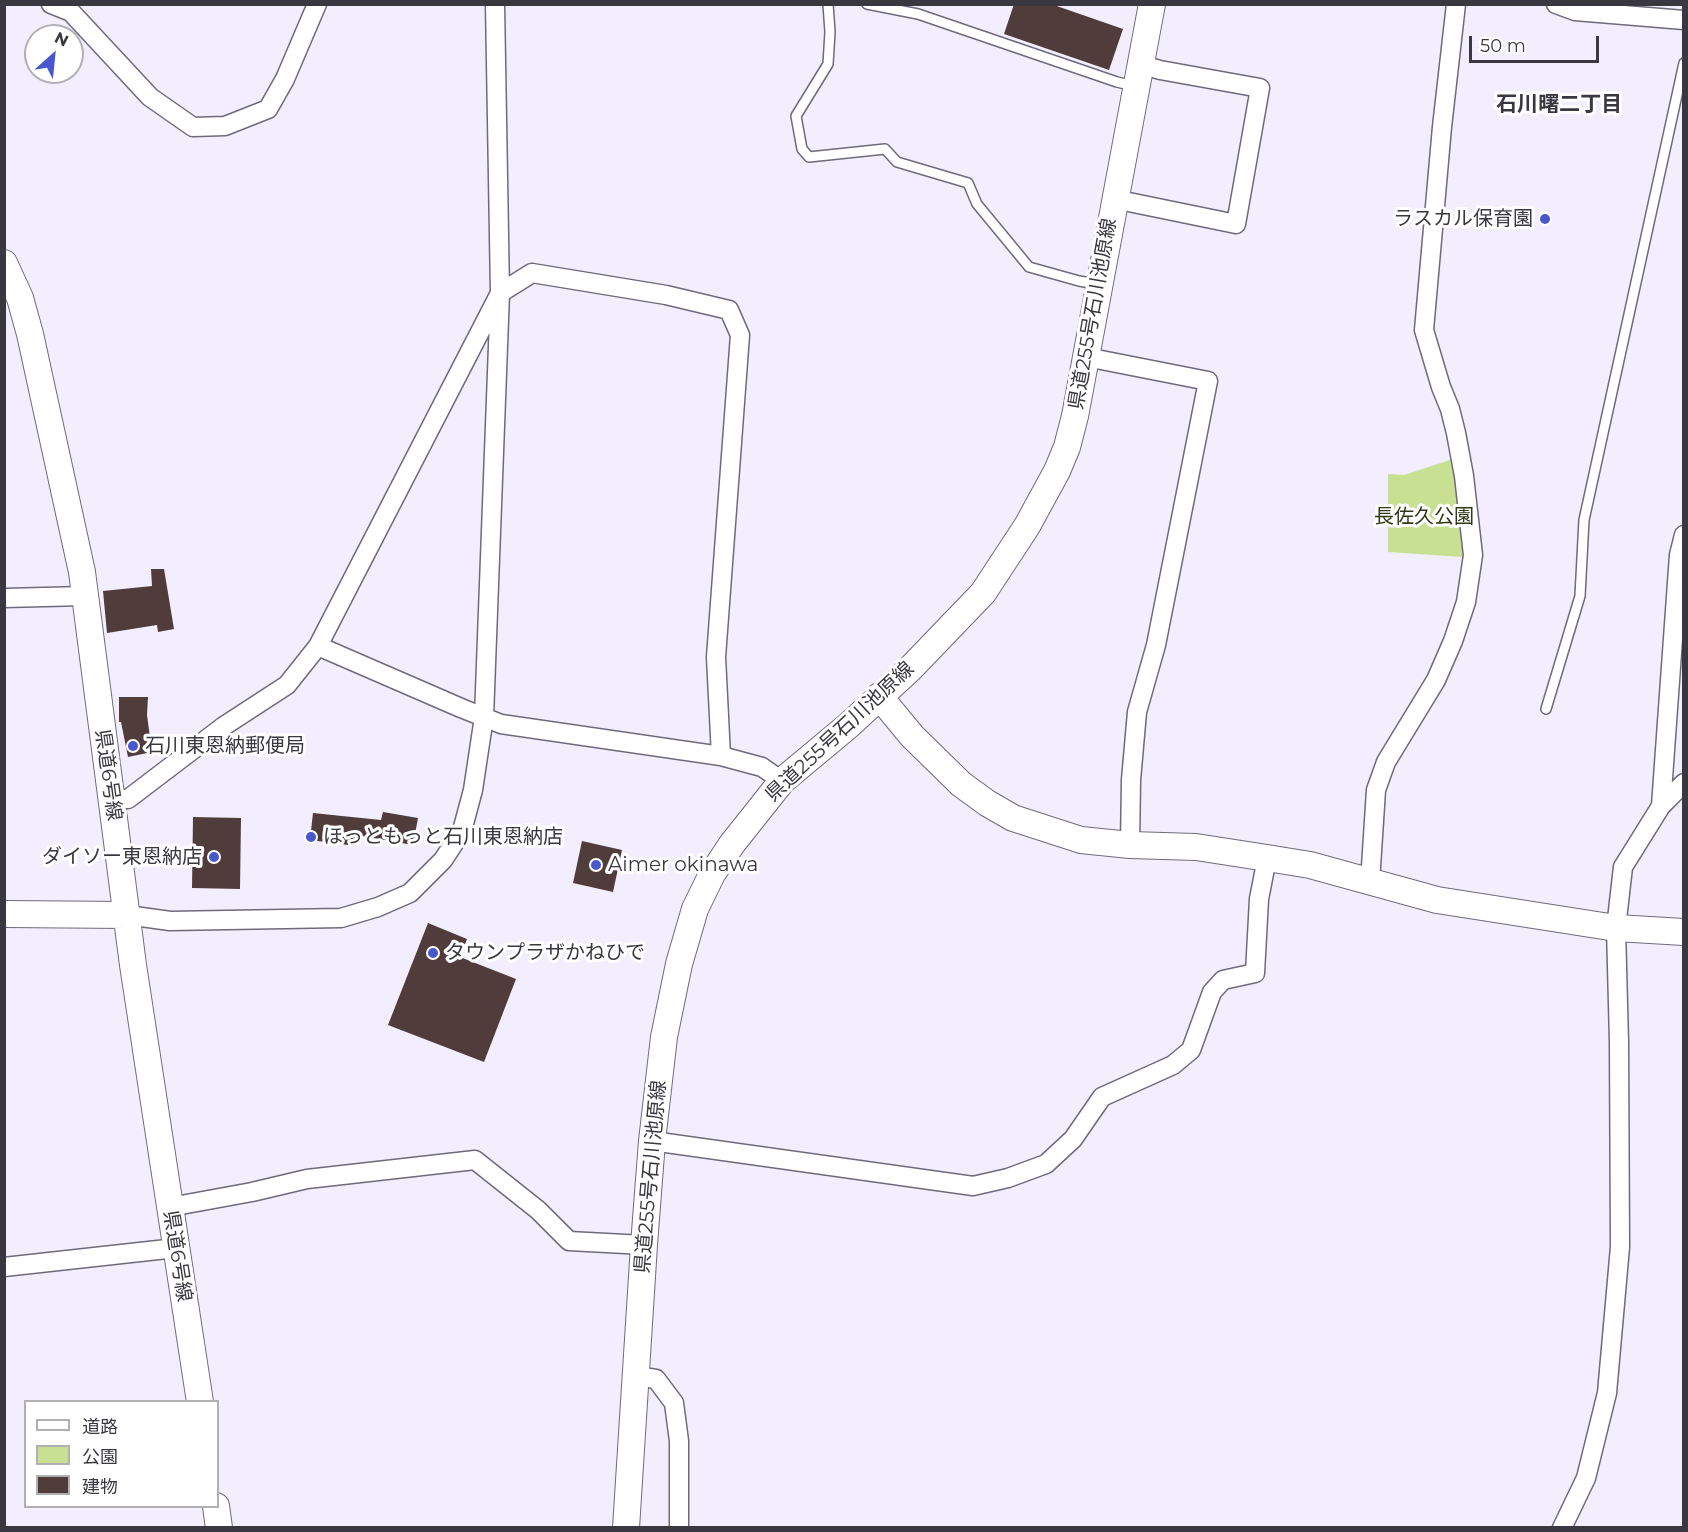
<!DOCTYPE html>
<html>
<head>
<meta charset="utf-8">
<style>
	body { margin:0 }
	#map { position:relative; width:1688px; height:1532px; overflow:hidden; background:#f2eefe; font-family:Montserrat,"Noto Sans JP",sans-serif }
	canvas { display:block }
	.frame { position:absolute; inset:0; border:6px solid #39373f; pointer-events:none }
	.legend { position:absolute; left:24px; top:1400px; width:195px; height:108px; box-sizing:border-box; background:#fff; border:2px solid #b0afb2; margin:0; padding:8px 10px; list-style:none; font-size:18px; color:#39373f }
	.legend li { display:flex; align-items:center; gap:12px; height:30px }
	.legend b { width:30px; border:2px solid #b0afb2 }
	.north { position:absolute; left:24px; top:24px; width:60px; height:60px; box-sizing:border-box; background:#fff; border:2px solid #b0afb2; border-radius:50%; rotate:27deg; font-size:16px; font-weight:700; line-height:24px; text-align:center; color:#39373f }
	.north::after { content:''; display:block; margin:auto; width:21px; height:27px; background:#4857cb; clip-path:polygon(50% 0,100% 100%,50% 72%,0 100%) }
	.scale { position:absolute; left:1469px; top:36px; width:130px; height:27px; box-sizing:border-box; border:3px solid #39373f; border-top:0; padding-left:8px; font-size:18px; line-height:21px; white-space:nowrap; color:#39373f; -webkit-text-stroke:4px #fff; paint-order:stroke }
</style>
</head>
<body>
<div id="map">
<canvas width="1688" height="1532"></canvas>
<div class="frame"></div>
<ul class="legend">
<li><b style="height:8px;background:#fff"></b>道路</li>
<li><b style="height:16px;background:#c7e092"></b>公園</li>
<li><b style="height:16px;background:#503d3b"></b>建物</li>
</ul>
<div class="north">N</div>
<div class="scale">50 m</div>
</div>
<script>
const ctx = document.querySelector('canvas').getContext('2d');
ctx.lineJoin = 'round';
function paint(path, color) {
  ctx.fillStyle = color;
  ctx.fill(path, 'evenodd');
}
function shape(rows) {
  const path = new Path2D();
  for (const r of rows) {
    path.moveTo(r[0], r[1]);
    for (let i = 2; i < r.length; i += 2) path.lineTo(r[i], r[i + 1]);
  }
  return path;
}
function stroke(path, color, width, dash) {
  ctx.strokeStyle = color;
  ctx.lineWidth = width;
  ctx.lineCap = dash ? 'butt' : 'round';
  ctx.setLineDash(dash || []);
  ctx.stroke(path);
}
function write(font, color, halo, rows, align = 'center') {
  ctx.font = font + ' Montserrat,"Noto Sans JP",sans-serif';
  ctx.lineWidth = 6;
  ctx.setLineDash([]);
  ctx.textBaseline = 'middle';
  ctx.strokeStyle = halo;
  ctx.fillStyle = color;
  for (const [text, x, y, turn = 0] of rows) {
    ctx.save();
    ctx.translate(x, y);
    ctx.rotate((+turn || 0) * Math.PI / 180);
    ctx.textAlign = isNaN(turn) ? turn : align;
    if (halo) ctx.strokeText(text, 0, 0);
    ctx.fillText(text, 0, 0);
    ctx.restore();
  }
}
paint(shape([
	[1453,459,1457,481,1463,557,1388,552,1388,474,1404,475]
]), '#c7e092');
paint(shape([
	[1014,4,1051,4,1123,29,1109,70,1004,34],
	[151,569,164,569,174,629,158,632,157,625,107,633,103,591,152,586],
	[119,697,148,697,147,715,152,752,128,757,121,722,119,722],
	[383,812,418,818,413,845,357,835,356,846,310,840,313,813,381,820],
	[193,817,241,818,240,889,192,888],
	[582,841,622,850,613,892,573,883],
	[428,923,467,939,460,957,516,979,484,1062,388,1025]
]), '#503d3b');
const lane = shape([
	[828,4,830,32,828,64,796,116,802,149,809,157,885,149,897,162,968,183,977,204,1029,267,1079,281,1097,284],
	[867,4,918,14,1117,82,1134,86],
	[1546,709,1580,596,1584,520,1684,63]
]);
const street = shape([
	[51,4,71,12,150,97,193,127,225,126,268,109,285,79,317,4],
	[1556,4,1575,11,1684,20],
	[1114,199,1236,224,1260,88,1160,70,1140,64],
	[1086,357,1208,381,1156,645,1137,712,1131,780,1130,845],
	[4,598,85,596],
	[318,646,461,708,501,724,721,756,762,767,782,781],
	[111,799,128,799,224,726,287,685,318,646,500,293,532,273,666,295,729,310,740,335,716,657,721,756],
	[1661,806,1679,555,1684,535],
	[1370,882,1376,790,1386,762,1436,680,1453,641,1466,602,1473,555,1464,476,1456,433,1450,409,1441,387,1424,330,1442,127,1456,4],
	[127,915,170,921,341,918,378,907,410,893,443,860,462,831,473,790,484,717,500,293,495,4],
	[652,1141,973,1186,1008,1178,1046,1164,1073,1139,1102,1097,1173,1065,1191,1050,1212,992,1223,980,1255,973,1259,899,1267,858],
	[170,1207,252,1192,307,1179,475,1160,538,1210,569,1241,644,1245],
	[4,1267,176,1248],
	[636,1376,656,1379,674,1403,679,1441,679,1528],
	[1562,1528,1586,1478,1607,1393,1620,1247,1619,1042,1616,928,1623,867,1661,806,1684,783]
]);
const secondary = shape([
	[4,263,20,298,30,334,82,572,133,965,200,1402],
	[879,696,912,736,961,784,987,803,1013,818,1081,840,1130,845,1196,847,1267,858,1310,865,1437,900,1616,928,1684,932],
	[4,914,127,915],
	[216,1506,219,1528],
	[626,1528,644,1245,652,1141,664,1037,679,964,695,909,712,874,732,844,782,781,848,726,909,670,983,593,1027,526,1057,471,1067,447,1075,416,1152,4]
]);
stroke(lane, '#6e6a7b', 12);
stroke(street, '#6e6a7b', 21);
stroke(secondary, '#6e6a7b', 28);
stroke(lane, '#fff', 9);
stroke(street, '#fff', 18);
stroke(secondary, '#fff', 26);
for (const [x, y, r, color] of [
	[1545,219,6,"#4857cb"],
	[133,746,6,"#4857cb"],
	[311,837,6,"#4857cb"],
	[214,857,6,"#4857cb"],
	[596,865,6,"#4857cb"],
	[433,953,6,"#4857cb"]
]) {
  const dot = new Path2D();
  dot.arc(x, y, r, 0, 2 * Math.PI);
  ctx.fillStyle = color;
  ctx.fill(dot);
  stroke(dot, '#fff', 2);
}
write('20px', '#39373f', '#fff', [
	["ラスカル保育園",1533,219,"right"],
	["石川東恩納郵便局",145,746],
	["ほっともっと石川東恩納店",323,837],
	["ダイソー東恩納店",202,857,"right"],
	["Aimer okinawa",608,865],
	["タウンプラザかねひで",445,953]
], 'left');
write('20px', '#39373f', '#fff', [
	["県道255号石川池原線",1093,314,-80],
	["県道255号石川池原線",840,732,-43],
	["県道6号線",108,775,82],
	["県道255号石川池原線",651,1177,-85],
	["県道6号線",177,1256,81]
]);
write('20px', '#2f3a15', '#fff', [
	["長佐久公園",1424,517]
]);
write('bold 21px', '#39373f', '#fff', [
	["石川曙二丁目",1559,105]
]);
</script>
</body>
</html>
